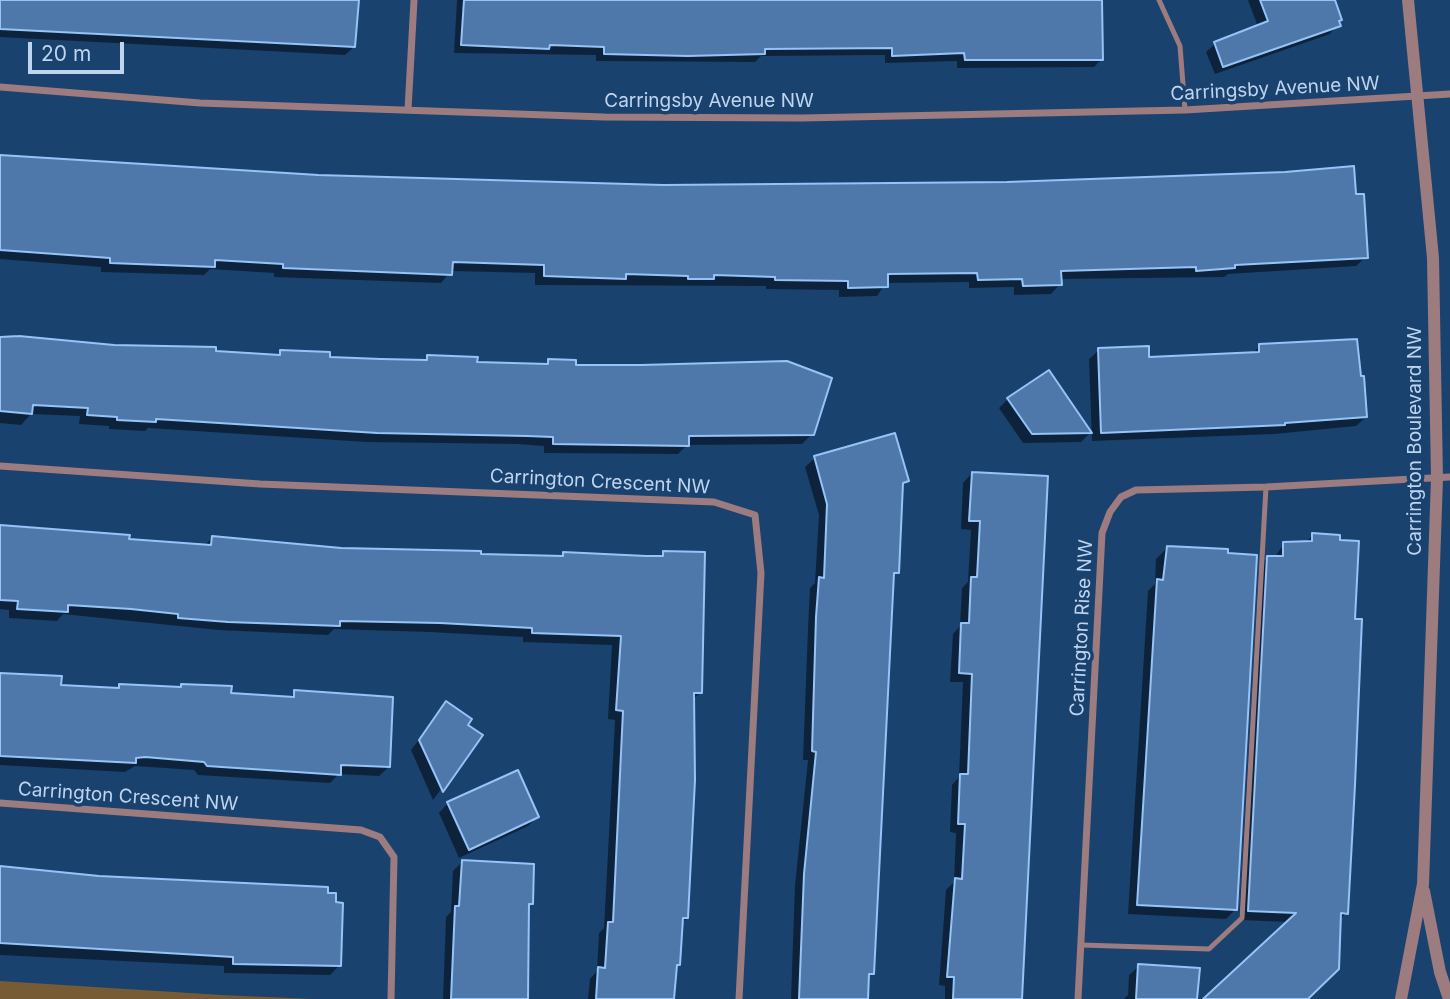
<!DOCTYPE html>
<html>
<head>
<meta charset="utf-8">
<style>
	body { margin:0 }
	#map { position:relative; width:1450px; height:999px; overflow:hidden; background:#1a426f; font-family:Inter,sans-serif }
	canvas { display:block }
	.scale { position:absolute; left:28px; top:42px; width:96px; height:32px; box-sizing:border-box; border:4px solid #bed4ef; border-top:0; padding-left:9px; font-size:21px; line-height:24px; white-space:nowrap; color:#bed4ef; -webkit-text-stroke:5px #1a426f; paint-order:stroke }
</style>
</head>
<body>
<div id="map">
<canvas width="1450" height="999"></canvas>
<div class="scale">20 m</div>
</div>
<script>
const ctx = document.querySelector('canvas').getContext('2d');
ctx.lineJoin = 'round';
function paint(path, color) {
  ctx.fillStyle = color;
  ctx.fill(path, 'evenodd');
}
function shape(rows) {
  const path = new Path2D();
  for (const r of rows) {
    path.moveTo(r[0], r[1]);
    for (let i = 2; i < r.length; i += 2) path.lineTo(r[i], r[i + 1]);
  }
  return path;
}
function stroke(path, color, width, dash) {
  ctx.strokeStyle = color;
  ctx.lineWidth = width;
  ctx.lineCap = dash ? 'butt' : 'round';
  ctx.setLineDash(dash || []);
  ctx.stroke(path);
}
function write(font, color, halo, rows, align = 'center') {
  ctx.font = font + ' Inter,sans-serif';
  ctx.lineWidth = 7;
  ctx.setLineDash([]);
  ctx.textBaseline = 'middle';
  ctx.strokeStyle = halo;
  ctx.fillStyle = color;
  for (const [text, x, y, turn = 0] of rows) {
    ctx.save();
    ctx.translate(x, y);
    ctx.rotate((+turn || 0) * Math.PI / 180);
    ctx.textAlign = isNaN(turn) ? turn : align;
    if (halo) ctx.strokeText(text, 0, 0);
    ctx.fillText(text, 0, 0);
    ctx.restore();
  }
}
paint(shape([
	[0,981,221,995,313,999,0,999]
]), '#775b35');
paint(shape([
	[0,0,356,0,354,47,345,55,0,37],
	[457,0,1100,0,1102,59,1094,67,957,68,957,61,885,63,885,55,761,56,755,62,596,61,596,55,454,53],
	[1248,0,1333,0,1340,20,1330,34,1215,74,1206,52,1215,44,1258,27],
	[0,156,318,177,663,187,1354,196,1366,257,1356,266,1228,274,1224,277,1060,279,1060,284,1051,294,1014,295,1014,287,969,288,969,282,886,283,877,296,839,297,839,290,766,289,766,286,535,285,535,273,451,271,441,283,274,277,274,273,210,269,204,275,101,272,101,267,0,259],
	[0,338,276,356,281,352,328,358,424,361,428,357,476,364,544,365,548,361,812,434,802,444,687,445,678,454,544,453,544,446,517,444,367,442,148,428,145,431,109,429,109,426,79,424,80,416,31,414,21,425,0,423],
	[1260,346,1366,417,1356,426,1274,434,1092,441,1089,359,1099,350,1148,359,1252,354],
	[1008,399,1090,433,1081,442,1023,443,999,408],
	[815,458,907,481,901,487,897,572,892,577,872,973,867,978,866,999,791,999,795,885,808,760,803,760,808,628,810,588,815,583,819,515,805,467],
	[972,473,1046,477,1020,999,945,999,945,986,939,985,946,890,954,882,956,833,950,832,952,785,959,777,963,682,950,682,953,634,960,626,962,588,968,582,971,530,961,529,963,483],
	[0,528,204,546,212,538,341,550,479,556,560,558,564,554,659,557,663,553,700,693,692,700,687,918,681,924,673,999,588,999,590,979,597,971,599,933,604,928,615,720,608,719,612,645,523,642,523,637,429,632,334,629,328,635,218,630,63,614,57,621,9,618,9,610,0,609],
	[1313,535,1346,913,1339,920,1304,999,1206,999,1289,922,1239,920,1259,567,1268,557,1274,558,1284,544,1305,543],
	[1166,549,1226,551,1235,910,1226,919,1128,914,1148,591,1155,584,1156,559],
	[0,674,60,686,116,689,120,686,288,699,295,692,389,767,379,776,339,774,330,783,198,775,194,770,135,766,125,772,0,765],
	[447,704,465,725,480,736,433,800,411,750],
	[448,803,537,817,528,826,459,858,439,813],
	[463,861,532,866,524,966,526,999,443,999,446,917,451,912,453,871],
	[0,868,340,965,330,975,224,973,224,966,0,955],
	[1139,966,1195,999,1124,999,1128,995,1129,975]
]), '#0007');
const building = shape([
	[0,0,359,0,355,47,0,29,0,0],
	[464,0,1102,0,1103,60,965,60,964,53,892,56,892,48,765,49,765,54,688,56,604,54,604,47,550,45,549,49,461,45,464,0],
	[1260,0,1335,0,1342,20,1339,21,1341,26,1223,67,1214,42,1268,21,1260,0],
	[0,155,318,175,663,185,1007,182,1285,172,1354,166,1356,194,1364,194,1368,258,1235,265,1235,268,1196,271,1196,267,1061,271,1062,285,1023,286,1022,279,978,280,977,273,888,274,888,287,848,288,848,281,775,280,775,277,714,275,714,279,688,279,688,276,626,274,626,279,544,276,544,265,453,262,452,275,283,268,283,264,215,260,215,267,110,263,110,258,0,250,0,155],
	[19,336,114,345,216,347,216,351,280,355,280,350,330,352,330,357,381,359,427,360,427,355,478,357,477,362,548,364,548,359,576,360,576,365,641,365,787,361,832,378,814,435,689,436,689,446,553,444,553,437,527,436,377,433,156,419,156,422,117,420,117,417,87,415,88,408,33,405,32,414,0,411,0,337,19,336],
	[1357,339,1361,376,1364,376,1367,417,1285,423,1285,425,1101,433,1098,348,1149,346,1149,357,1259,352,1259,344,1357,339],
	[1049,370,1092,433,1032,434,1007,398,1049,370],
	[895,433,909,481,903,483,899,573,894,573,874,974,869,974,868,999,799,999,804,874,816,752,812,751,816,617,819,577,824,578,827,504,814,456,895,433],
	[972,472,1048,476,1022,999,953,999,954,977,947,977,955,878,962,879,965,824,958,824,960,774,968,774,972,674,959,673,961,623,969,623,971,577,977,577,980,521,969,521,972,472],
	[0,525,130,535,129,539,211,545,212,536,341,548,481,551,481,554,563,556,563,552,646,556,663,556,663,551,705,552,702,693,694,693,695,780,688,918,683,918,680,965,677,965,674,999,596,999,598,967,605,968,608,922,613,922,623,711,616,710,621,636,532,633,532,628,440,623,340,621,340,626,228,622,178,618,178,614,131,609,68,605,68,612,17,609,18,601,0,600,0,525],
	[1312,533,1340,535,1340,540,1359,541,1355,619,1362,619,1355,785,1348,914,1341,913,1339,969,1308,999,1203,999,1296,913,1248,911,1267,556,1283,556,1283,542,1312,541,1312,533],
	[1167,546,1228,549,1228,553,1257,555,1237,910,1137,905,1157,579,1163,580,1167,546],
	[0,673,62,676,61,685,119,688,119,684,181,687,181,684,232,686,231,693,294,697,294,690,393,697,390,767,341,765,341,775,207,766,204,762,145,757,136,758,136,763,0,756,0,673],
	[446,701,472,719,468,725,483,735,443,792,419,740,446,701],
	[518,770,539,817,469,850,447,802,518,770],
	[462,860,534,864,533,904,529,904,528,999,451,999,455,906,459,906,462,860],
	[0,866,99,876,328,887,328,893,336,893,336,902,343,903,341,966,233,964,233,957,0,943,0,866],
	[1138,964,1200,968,1197,999,1136,999,1138,964]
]);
paint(building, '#4f78aa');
stroke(building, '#96c3f8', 2);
stroke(shape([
	[1159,0,1180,46,1185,110],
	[1081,945,1209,949,1242,918,1266,487]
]), '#9c7c7e', 5);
stroke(shape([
	[0,87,200,103,604,117,802,118,1185,110,1450,94],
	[408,110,414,0],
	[0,466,260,484,714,502,755,515,761,573,739,999],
	[0,803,361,830,380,837,394,857,391,999],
	[1078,999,1102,533,1110,512,1121,497,1136,490,1266,487,1450,477]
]), '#9c7c7e', 7);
stroke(shape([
	[1424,891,1440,972,1449,999],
	[1401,999,1423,884,1437,478,1433,258,1408,0]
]), '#9c7c7e', 12);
write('19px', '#bed4ef', '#1a426f', [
	["Carringsby Avenue NW",1275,89,-3],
	["Carringsby Avenue NW",709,101],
	["Carrington Boulevard NW",1415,441,-90],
	["Carrington Crescent NW",600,482,3],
	["Carrington Rise NW",1082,628,-87],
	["Carrington Crescent NW",128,797,4]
]);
</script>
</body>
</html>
